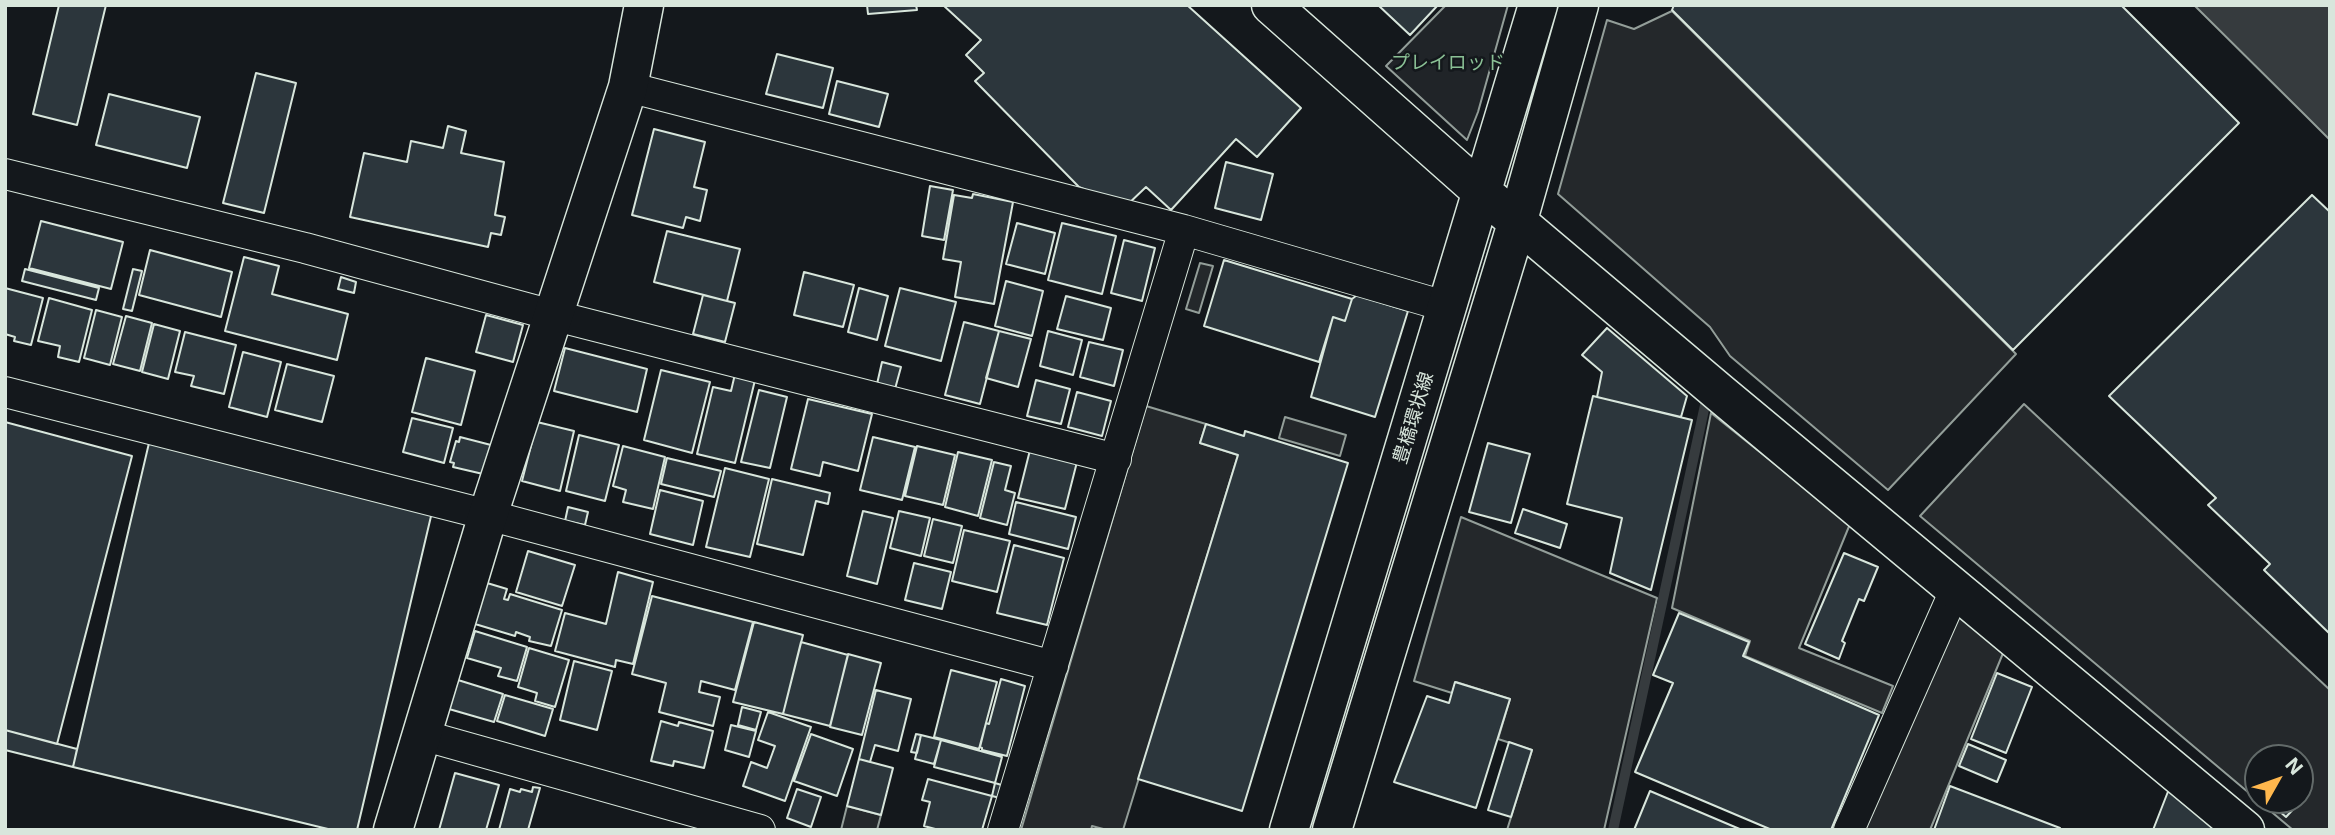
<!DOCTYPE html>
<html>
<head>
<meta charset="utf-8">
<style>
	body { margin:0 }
	#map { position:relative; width:2335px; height:835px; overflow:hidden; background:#14181c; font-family:Inter,sans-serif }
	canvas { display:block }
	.frame { position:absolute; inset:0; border:7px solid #d8e6dc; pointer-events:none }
	.north { position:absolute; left:2244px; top:744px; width:70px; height:70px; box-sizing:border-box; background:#14181c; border:2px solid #626a69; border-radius:50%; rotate:50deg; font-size:19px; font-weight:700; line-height:28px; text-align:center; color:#d8e6dc }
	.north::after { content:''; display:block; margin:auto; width:24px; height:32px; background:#ffb74d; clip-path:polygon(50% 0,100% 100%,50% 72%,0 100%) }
</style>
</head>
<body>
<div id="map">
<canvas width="2335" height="835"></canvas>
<div class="frame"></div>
<div class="north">N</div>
</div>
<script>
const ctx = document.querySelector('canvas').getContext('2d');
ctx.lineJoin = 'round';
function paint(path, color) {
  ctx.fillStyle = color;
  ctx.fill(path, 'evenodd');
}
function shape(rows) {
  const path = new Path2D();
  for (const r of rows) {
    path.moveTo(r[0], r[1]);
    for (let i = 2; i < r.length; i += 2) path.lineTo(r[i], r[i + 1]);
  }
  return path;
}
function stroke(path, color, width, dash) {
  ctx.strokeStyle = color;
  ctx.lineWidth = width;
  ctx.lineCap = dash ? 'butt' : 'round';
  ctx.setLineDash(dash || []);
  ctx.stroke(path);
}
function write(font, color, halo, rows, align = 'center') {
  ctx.font = font + ' Inter,"Noto Sans JP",sans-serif';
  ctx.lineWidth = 5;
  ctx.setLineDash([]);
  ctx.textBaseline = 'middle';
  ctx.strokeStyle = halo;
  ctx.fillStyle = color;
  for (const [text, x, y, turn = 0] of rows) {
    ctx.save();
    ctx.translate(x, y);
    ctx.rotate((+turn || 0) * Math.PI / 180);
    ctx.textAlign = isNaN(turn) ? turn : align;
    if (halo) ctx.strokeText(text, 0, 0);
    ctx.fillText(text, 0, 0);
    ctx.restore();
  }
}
const green = shape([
	[1446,5,1508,5,1478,112,1467,140,1386,66,1446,5]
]);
paint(green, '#202428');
stroke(green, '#939e99', 2);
const parking = shape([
	[1672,11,2016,354,1888,490,1730,356,1710,327,1558,194,1607,20,1634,29,1672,11],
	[1200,263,1213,266,1199,313,1186,309,1200,263],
	[2024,404,2330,690,2330,830,2293,830,1920,516,2024,404],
	[2258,758,2300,758,2300,800,2258,800,2258,758],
	[1146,406,1206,424,1200,443,1238,455,1123,830,1107,830,1092,826,1091,830,1021,830,1146,406],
	[1711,413,1850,524,1799,648,1893,686,1882,713,1745,656,1750,641,1672,608,1711,413],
	[1285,417,1346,435,1340,456,1279,438,1285,417],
	[1461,517,1657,598,1604,830,1507,830,1532,750,1498,739,1510,699,1456,682,1452,693,1414,681,1461,517],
	[1956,604,2006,646,1930,830,1862,830,1956,604],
	[847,806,881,815,877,830,841,830,847,806]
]);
paint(parking, '#24282b');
stroke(parking, '#939e99', 2);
const water = shape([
	[2194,5,2330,5,2330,140,2305,115,2194,5]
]);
paint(water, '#363b3e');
stroke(water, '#939e99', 2);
stroke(shape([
	[1613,830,1705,405]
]), '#363b3e', 10);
const building = shape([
	[59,5,106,5,77,125,33,114,59,5],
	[867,5,916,5,917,10,868,14,867,5],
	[943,5,1187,5,1301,108,1257,157,1236,139,1171,210,1146,187,1125,207,1079,187,975,81,984,73,966,55,981,40,943,5],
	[1378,5,1438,5,1410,35,1378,5],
	[1674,5,2121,5,2239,123,2013,350,1672,10,1674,5],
	[777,54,833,68,823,108,766,94,777,54],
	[256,73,296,83,264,213,223,203,256,73],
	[837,81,888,94,879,127,829,114,837,81],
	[109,94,200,117,187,168,96,145,109,94],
	[448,126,466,131,461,153,504,162,495,215,505,217,501,235,491,233,488,247,350,217,364,153,407,162,411,141,443,148,448,126],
	[654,129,705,142,694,187,707,190,700,221,686,217,683,228,632,215,654,129],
	[1226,162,1273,174,1261,220,1215,208,1226,162],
	[930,186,953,190,944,240,922,236,930,186],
	[973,194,1013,202,994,304,955,297,961,262,943,259,954,195,972,198,973,194],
	[2312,195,2330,212,2330,634,2264,570,2270,564,2208,505,2216,498,2109,396,2312,195],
	[41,221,123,242,111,289,29,268,41,221],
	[1017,223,1055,233,1045,274,1006,264,1017,223],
	[1062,223,1116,236,1102,294,1048,280,1062,223],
	[667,231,740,249,727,301,654,282,667,231],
	[1124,240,1155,248,1142,301,1111,293,1124,240],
	[150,250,232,272,221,317,139,295,150,250],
	[244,257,279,266,272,294,348,314,337,360,225,331,244,257],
	[1224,260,1352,299,1345,321,1333,317,1319,362,1204,326,1224,260],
	[25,269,99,288,96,300,22,281,25,269],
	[133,269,142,271,132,311,123,309,133,269],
	[804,272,854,285,843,327,794,315,804,272],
	[341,277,356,282,354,293,338,289,341,277],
	[1006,281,1043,291,1032,336,995,326,1006,281],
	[5,288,43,298,31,345,14,341,15,337,5,334,5,288],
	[859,288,888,296,877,340,848,332,859,288],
	[900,288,956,302,941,361,885,346,900,288],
	[703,295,735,303,725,342,693,334,703,295],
	[1357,295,1408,311,1375,417,1311,397,1333,317,1345,321,1352,299,1357,295],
	[1066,296,1111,308,1103,340,1057,329,1066,296],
	[49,298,92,310,79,362,58,357,60,346,38,341,49,298],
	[96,310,122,317,110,365,84,358,96,310],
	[486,315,523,325,513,362,476,352,486,315],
	[126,316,152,323,140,371,113,364,126,316],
	[964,322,999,331,980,404,945,395,964,322],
	[154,324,180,331,168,379,142,372,154,324],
	[1607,328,1687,396,1681,417,1597,397,1602,372,1582,355,1607,328],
	[999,331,1031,339,1018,387,986,378,999,331],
	[1048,331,1082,340,1073,375,1040,366,1048,331],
	[185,332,236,345,224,394,191,386,194,376,175,372,185,332],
	[1089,342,1123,350,1114,386,1080,377,1089,342],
	[565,348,647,369,637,412,554,391,565,348],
	[243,352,281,362,267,417,229,407,243,352],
	[426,358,475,371,461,425,412,412,426,358],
	[882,362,901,367,895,389,877,384,882,362],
	[287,364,334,376,322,422,275,410,287,364],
	[661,370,710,382,692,453,644,440,661,370],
	[735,374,755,380,735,463,697,454,713,387,731,391,735,374],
	[1036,380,1070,389,1061,424,1027,416,1036,380],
	[759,390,787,397,770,468,741,462,759,390],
	[1077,392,1111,401,1102,436,1068,427,1077,392],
	[1593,396,1692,420,1651,590,1610,573,1622,518,1567,504,1593,396],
	[808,399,872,414,858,471,823,462,820,476,791,469,808,399],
	[412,418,453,428,444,463,403,452,412,418],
	[5,422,132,456,57,744,5,730,5,422],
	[537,422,574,431,560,491,522,481,537,422],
	[1206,424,1244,436,1245,431,1348,463,1242,811,1138,779,1238,455,1200,443,1206,424],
	[579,435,619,445,605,501,566,491,579,435],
	[460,437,491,445,483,474,453,467,454,463,450,462,456,441,459,442,460,437],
	[873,437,915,447,902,500,860,490,873,437],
	[149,443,432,512,357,830,332,830,73,767,149,443],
	[1488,443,1530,454,1511,523,1469,512,1488,443],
	[623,446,665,457,653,509,623,502,626,490,613,486,623,446],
	[917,446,955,455,943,505,905,496,917,446],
	[1031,446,1078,458,1065,509,1018,498,1031,446],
	[958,452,992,460,978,516,945,507,958,452],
	[667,458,721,471,714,497,661,484,667,458],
	[994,462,1011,466,1005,490,1015,493,1007,525,980,518,994,462],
	[725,468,769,479,750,557,706,547,725,468],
	[772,479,830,493,828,504,816,501,803,555,757,544,772,479],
	[660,490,703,501,693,545,650,534,660,490],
	[1016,502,1076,517,1068,549,1009,534,1016,502],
	[568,507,588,512,585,525,565,521,568,507],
	[1523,509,1567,524,1560,548,1515,533,1523,509],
	[863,511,893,518,877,584,847,576,863,511],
	[899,511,930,518,921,556,890,548,899,511],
	[933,519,962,526,953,563,924,556,933,519],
	[964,530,1010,541,997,592,952,581,964,530],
	[1014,545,1064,558,1047,625,997,613,1014,545],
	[528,551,575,565,562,606,516,592,528,551],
	[1844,553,1878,567,1864,601,1859,599,1842,641,1845,643,1839,659,1805,644,1844,553],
	[914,563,951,572,942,609,905,600,914,563],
	[618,572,653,582,633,664,616,660,615,667,555,651,565,613,606,624,618,572],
	[487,583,507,589,504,599,508,600,510,594,562,610,551,646,529,641,530,637,516,632,515,636,475,624,487,583],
	[652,596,753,622,735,690,701,681,699,692,720,697,713,726,659,712,666,683,632,674,652,596],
	[1679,613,1749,642,1743,656,1879,715,1831,830,1772,830,1635,772,1673,683,1653,675,1679,613],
	[754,622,803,635,783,714,733,702,754,622],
	[475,631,527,647,517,681,498,676,501,668,467,658,475,631],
	[801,642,848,655,830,726,783,714,801,642],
	[529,648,569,660,555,707,535,701,537,693,518,687,529,648],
	[848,654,881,663,862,735,830,727,848,654],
	[574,661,612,671,597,730,560,720,574,661],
	[951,670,997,682,979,749,934,737,951,670],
	[1997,673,2032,687,2006,753,1971,739,1997,673],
	[1001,679,1025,686,1007,756,982,750,982,748,980,747,986,723,989,724,1001,679],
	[458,680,503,694,494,722,449,709,458,680],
	[1455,682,1510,699,1476,808,1394,782,1427,696,1449,703,1455,682],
	[876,690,911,699,898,751,875,745,870,762,859,759,876,690],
	[505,695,553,709,545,736,497,721,505,695],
	[742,707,761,712,756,730,738,725,742,707],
	[768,712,811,727,785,801,743,786,751,762,767,768,775,746,758,740,768,712],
	[661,721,678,726,679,722,713,731,704,768,674,761,673,766,651,761,661,721],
	[731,725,756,731,749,757,725,750,731,725],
	[5,730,77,749,73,767,5,750,5,730],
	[811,734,853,749,837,796,794,781,811,734],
	[916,734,921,735,917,753,911,752,916,734],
	[921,735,941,740,934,764,915,759,921,735],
	[941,740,1002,757,995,783,934,767,941,740],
	[1509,742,1532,750,1511,817,1488,810,1509,742],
	[1968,744,2006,760,1997,782,1959,766,1968,744],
	[859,759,893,768,881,815,847,806,859,759],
	[455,773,499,785,486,830,439,830,455,773],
	[928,779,992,796,982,830,939,830,924,826,930,802,922,800,928,779],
	[995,783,1008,787,1004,799,992,796,995,783],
	[1950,786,2060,828,2060,830,1934,830,1950,786],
	[533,787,540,788,528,830,499,830,510,789,520,792,521,789,532,792,533,787],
	[797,789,821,797,811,827,787,818,797,789],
	[2169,789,2218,830,2153,830,2169,789],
	[1650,791,1742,830,1634,830,1650,791],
	[2289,800,2297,805,2286,817,2279,811,2289,800]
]);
paint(building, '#2c363c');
stroke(building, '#d8e6dc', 2);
const street = shape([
	[628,87,1184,230,1448,307],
	[5,174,305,248,552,315,1116,459],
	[5,392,488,515,1053,666],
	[422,735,760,830],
	[1003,830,1184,230],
	[1849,830,1956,588]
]);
const secondary = shape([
	[1271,5,1482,192,1721,394,2245,830],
	[393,830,488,515,628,87,644,5],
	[1289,830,1538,5],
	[1332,830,1518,220,1579,5]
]);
stroke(street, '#d8e6dc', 32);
stroke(secondary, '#d8e6dc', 41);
stroke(street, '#14181c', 30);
stroke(secondary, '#14181c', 38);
write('19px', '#8ac095', '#14181c', [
	["プレイロッド",1448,63]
]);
write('19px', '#d8e6dc', '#14181c', [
	["豊橋環状線",1414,418,-73]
]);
</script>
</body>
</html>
